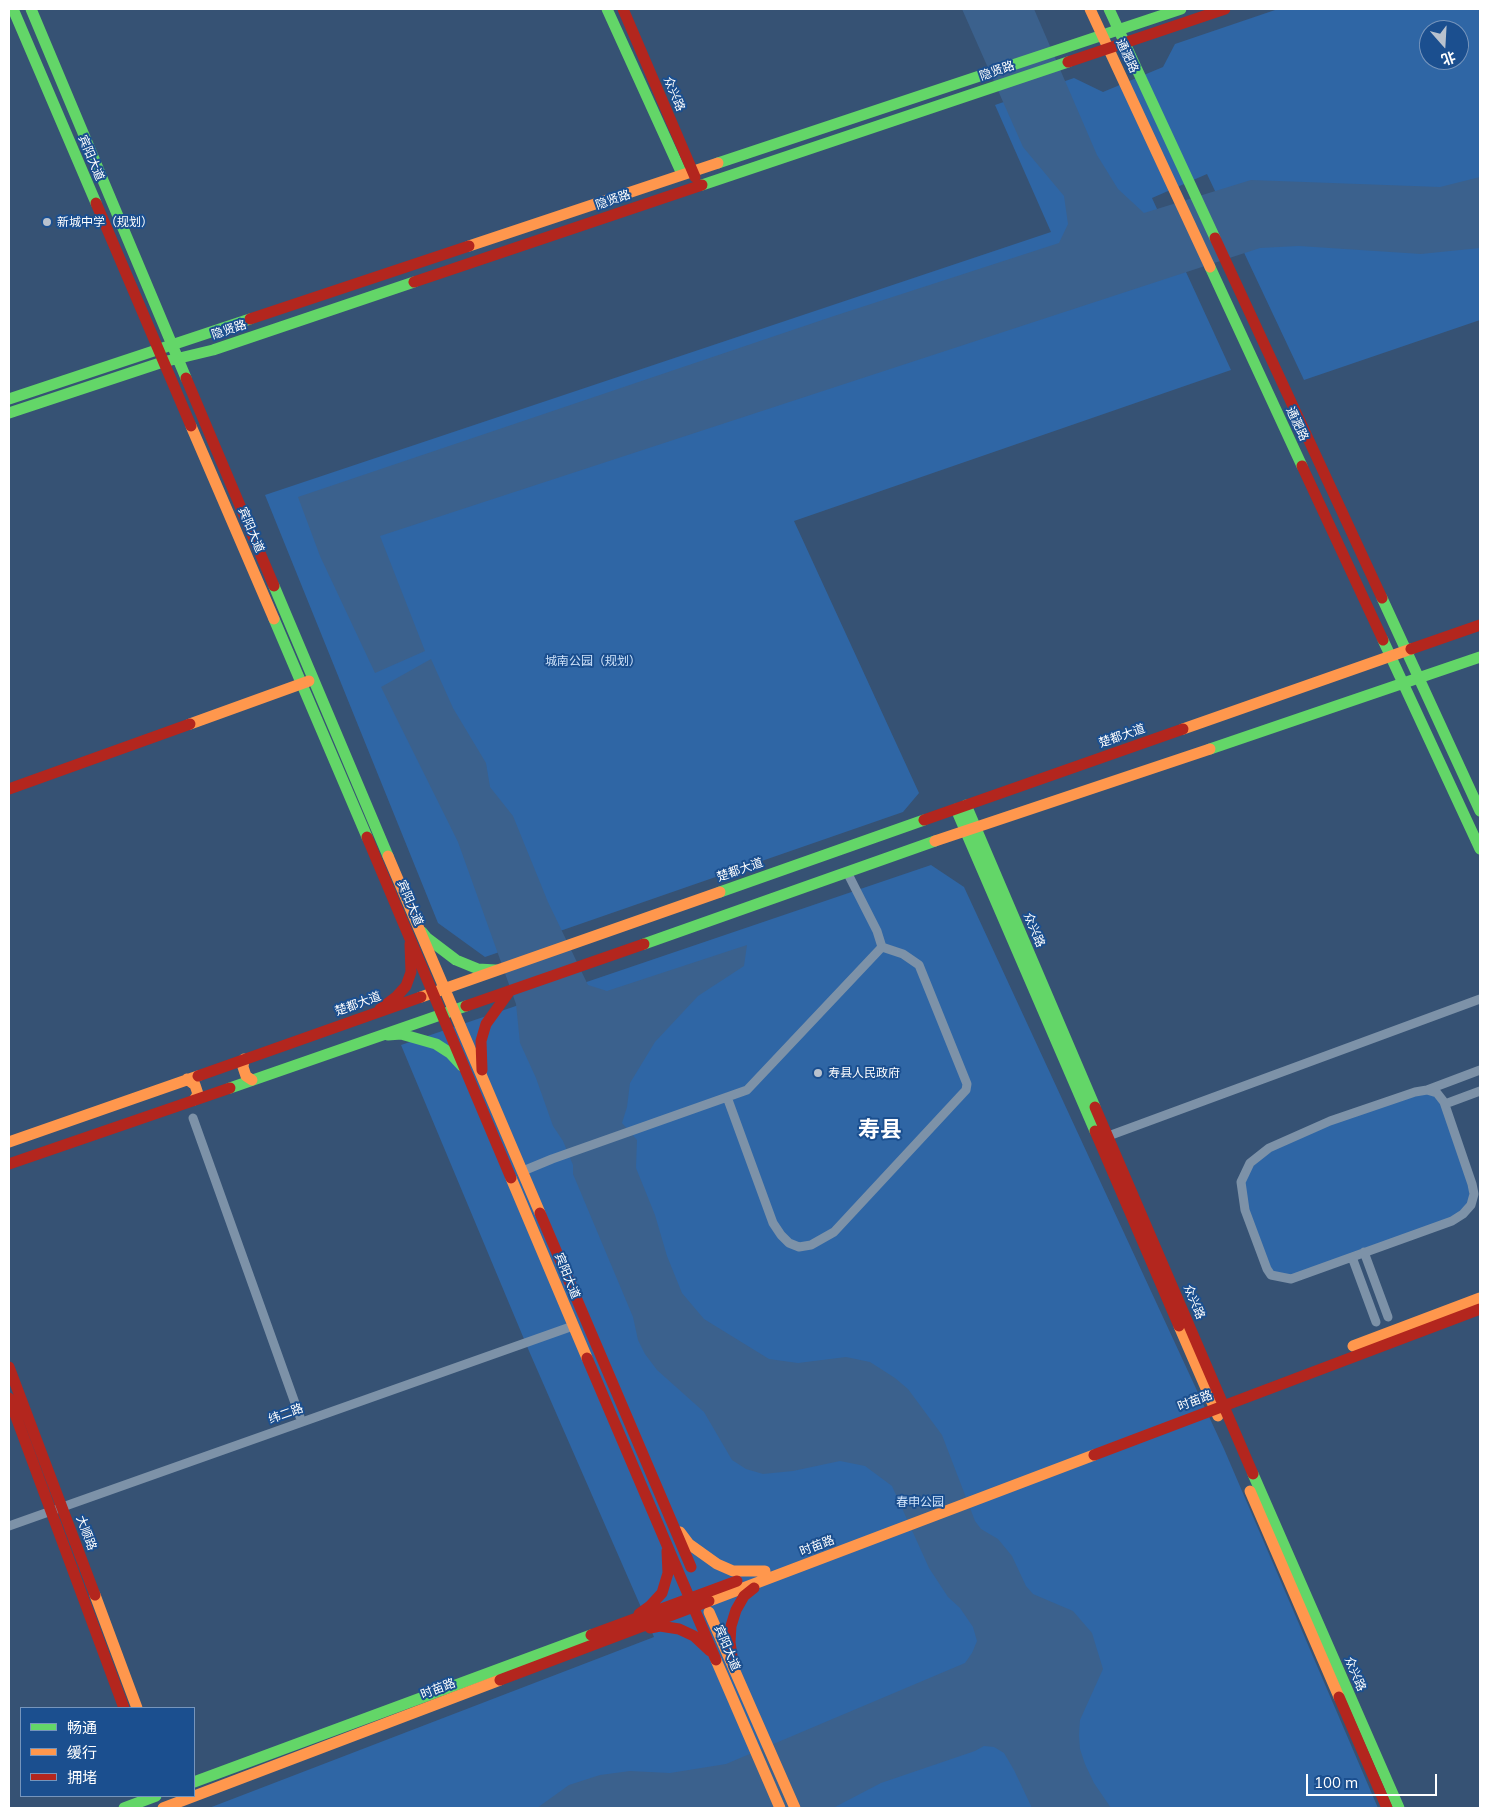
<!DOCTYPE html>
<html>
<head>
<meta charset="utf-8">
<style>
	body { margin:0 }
	#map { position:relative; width:1489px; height:1817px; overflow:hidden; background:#365274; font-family:Mulish,"Noto Sans SC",sans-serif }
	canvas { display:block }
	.frame { position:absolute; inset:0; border:10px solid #fff; pointer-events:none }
	.legend { position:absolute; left:20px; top:1707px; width:175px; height:90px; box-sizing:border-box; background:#1b4f8f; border:1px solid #7695bc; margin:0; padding:6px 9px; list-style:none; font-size:15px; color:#fff }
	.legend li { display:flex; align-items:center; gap:10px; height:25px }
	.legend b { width:25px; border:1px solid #7695bc }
	.north { position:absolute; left:1419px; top:20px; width:50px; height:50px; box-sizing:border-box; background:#1b4f8f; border:1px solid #7695bc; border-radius:50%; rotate:161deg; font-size:14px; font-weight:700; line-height:20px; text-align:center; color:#fff }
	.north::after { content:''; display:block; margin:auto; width:18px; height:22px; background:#b9c2ce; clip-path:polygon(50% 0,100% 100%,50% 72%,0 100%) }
	.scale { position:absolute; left:1306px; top:1774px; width:131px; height:22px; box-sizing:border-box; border:2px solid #fff; border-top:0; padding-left:6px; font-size:15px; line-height:18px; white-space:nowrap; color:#fff; -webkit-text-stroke:4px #1b4f8f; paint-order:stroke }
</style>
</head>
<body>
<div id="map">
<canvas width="1489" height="1817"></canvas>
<div class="frame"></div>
<ul class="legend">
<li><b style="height:6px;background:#63d668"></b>畅通</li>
<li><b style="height:6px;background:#ff974d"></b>缓行</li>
<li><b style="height:6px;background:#b3261e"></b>拥堵</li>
</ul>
<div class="north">北</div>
<div class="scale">100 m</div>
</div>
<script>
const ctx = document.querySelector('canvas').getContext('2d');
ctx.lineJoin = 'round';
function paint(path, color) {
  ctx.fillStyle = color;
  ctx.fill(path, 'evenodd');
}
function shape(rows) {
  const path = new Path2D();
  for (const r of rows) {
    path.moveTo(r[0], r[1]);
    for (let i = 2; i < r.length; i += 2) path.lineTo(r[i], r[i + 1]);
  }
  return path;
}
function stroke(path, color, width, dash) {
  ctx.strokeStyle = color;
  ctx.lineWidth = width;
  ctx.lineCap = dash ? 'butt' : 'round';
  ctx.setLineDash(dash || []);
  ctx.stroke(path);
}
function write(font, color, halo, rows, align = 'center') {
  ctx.font = font + ' Mulish,"Noto Sans SC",sans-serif';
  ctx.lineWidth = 4;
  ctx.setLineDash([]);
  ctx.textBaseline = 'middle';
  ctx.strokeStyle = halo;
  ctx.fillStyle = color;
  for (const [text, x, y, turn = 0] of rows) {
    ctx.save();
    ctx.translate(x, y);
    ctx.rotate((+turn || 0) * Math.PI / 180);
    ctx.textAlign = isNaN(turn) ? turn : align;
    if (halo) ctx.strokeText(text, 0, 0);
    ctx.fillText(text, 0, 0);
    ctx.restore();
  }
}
paint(shape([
	[1278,9,1480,9,1480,320,1304,380,1207,174,1152,198,1231,370,794,521,919,793,903,812,485,957,438,923,265,495,1051,232,995,105,1074,78,1103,92,1163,67,1175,44],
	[1429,30,1459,30,1459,60,1429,60],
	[931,865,964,887,1224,1449,1378,1808,209,1808,654,1637,529,1351,401,1045],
	[1428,1093,1437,1096,1442,1105,1470,1185,1469,1205,1452,1219,1292,1276,1274,1273,1270,1269,1248,1209,1244,1183,1253,1164,1272,1149,1330,1123,1414,1094]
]), '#2f66a5');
paint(shape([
	[962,9,1034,9,1097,155,1118,189,1144,213,1251,180,1440,187,1480,177,1480,248,1421,254,1299,246,1260,248,380,536,425,651,375,673,320,556,298,497,834,316,1059,243,1068,224,1064,196,1023,147],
	[431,659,453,708,486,763,490,787,513,816,548,902,588,985,607,991,747,945,744,966,698,996,655,1042,630,1083,627,1107,622,1123,637,1140,636,1168,655,1215,667,1256,682,1293,704,1319,769,1359,798,1363,846,1357,870,1362,895,1378,908,1389,942,1435,975,1521,981,1529,998,1539,1012,1556,1026,1586,1033,1594,1073,1611,1092,1633,1103,1669,1080,1720,1079,1735,1080,1749,1085,1764,1094,1783,1111,1808,1032,1808,1014,1770,1004,1753,994,1747,984,1746,975,1751,881,1783,833,1808,537,1808,569,1785,600,1775,630,1771,670,1773,726,1764,965,1663,972,1653,977,1641,973,1627,960,1608,948,1597,929,1568,892,1486,865,1466,840,1461,793,1471,763,1474,746,1469,732,1460,704,1412,657,1370,645,1354,638,1340,633,1317,573,1174,573,1165,563,1141,553,1126,536,1078,520,1043,516,1004,458,842,381,687]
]), '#3b618d');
stroke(shape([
	[1427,1090,1437,1093,1444,1102,1472,1184,1474,1194,1471,1205,1463,1214,1452,1221,1291,1279,1271,1275,1267,1269,1245,1210,1241,1182,1250,1163,1269,1148,1330,1121,1415,1092,1427,1090],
	[1427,1090,1480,1070],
	[727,1097,773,1223,781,1235,789,1243,799,1247,811,1245,834,1232,966,1090,967,1084,919,965,903,954,882,947],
	[1445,1104,1480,1091],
	[193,1118,300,1417],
	[1103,1138,1480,999],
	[523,1171,552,1159,747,1090,882,947,877,931,847,872],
	[1364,1252,1388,1317],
	[1352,1257,1376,1322],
	[9,1526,573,1326]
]), '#7d92a8', 9);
stroke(shape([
	[13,9,96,203],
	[31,9,186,378],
	[607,9,682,174],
	[1109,9,1215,238],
	[718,163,1181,9],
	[702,185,1068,62],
	[1210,267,1302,466],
	[9,399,250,319],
	[9,413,163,362,213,350,414,282],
	[274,586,388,856],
	[1382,598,1480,811],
	[274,619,367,837],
	[1383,640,1480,849],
	[1210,749,1480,657],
	[966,805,1095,1107],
	[956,809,1095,1131],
	[720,892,924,820],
	[422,932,427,938,456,960,478,969,496,970],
	[644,944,935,841],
	[388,1035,401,1034,436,1044,450,1053,462,1066],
	[230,1088,466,1006],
	[1253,1474,1399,1808],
	[194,1782,591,1635],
	[124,1808,156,1796]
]), '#63d668', 11);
stroke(shape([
	[1090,9,1210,267],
	[469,246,718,163],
	[191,426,274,619],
	[190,724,309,681],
	[1183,729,1411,649],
	[935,841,1210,749],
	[388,856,540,1213],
	[421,997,720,892],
	[244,1059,243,1067,246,1076,252,1080],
	[187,1079,195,1085,198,1094,194,1100],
	[9,1142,198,1076],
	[511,1178,587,1358],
	[1179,1326,1218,1416],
	[1353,1346,1480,1298],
	[1250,1491,1339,1697],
	[680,1532,689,1544,717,1564,733,1571,765,1571],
	[95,1595,137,1708],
	[709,1601,1094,1455],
	[709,1612,795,1808],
	[716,1660,780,1808],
	[163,1808,500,1680]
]), '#ff974d', 11);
stroke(shape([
	[623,9,695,177],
	[1068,62,1225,9],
	[96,203,191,426],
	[1215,238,1382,598],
	[414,282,702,185],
	[250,319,469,246],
	[186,378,274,586],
	[1302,466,1383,640],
	[1411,649,1480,625],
	[9,789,190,724],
	[924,820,1183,729],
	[367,837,511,1178],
	[466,1006,644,944],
	[380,1009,397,996,406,986,411,972,410,944],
	[482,1070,481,1041,486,1024,509,992],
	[198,1076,421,997],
	[1095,1107,1253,1474],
	[1095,1131,1179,1326],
	[9,1164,230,1088],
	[540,1213,691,1567],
	[587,1358,716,1660],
	[9,1367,95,1595],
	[9,1398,124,1708],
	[1094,1455,1480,1309],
	[639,1614,650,1606,662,1593,668,1573,667,1551],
	[650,1628,660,1626,679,1629,694,1636,710,1651],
	[591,1635,737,1581],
	[732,1656,730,1642,731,1626,736,1610,744,1596,754,1588],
	[500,1680,709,1601],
	[1339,1697,1387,1808]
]), '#b3261e', 11);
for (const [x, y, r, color] of [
	[47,222,5,"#b9c2ce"],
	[818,1073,5,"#b9c2ce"]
]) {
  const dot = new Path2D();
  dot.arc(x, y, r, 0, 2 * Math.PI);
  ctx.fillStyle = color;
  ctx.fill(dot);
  stroke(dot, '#1b4f8f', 2);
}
write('12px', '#fff', '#1b4f8f', [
	["通淝路",1127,56,65],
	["隐贤路",997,71,-19],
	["众兴路",674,94,67],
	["宾阳大道",91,158,67],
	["隐贤路",613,200,-19],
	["隐贤路",229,330,-18],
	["通淝路",1297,424,65],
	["宾阳大道",251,530,67],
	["楚都大道",1122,736,-19],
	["楚都大道",740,870,-19],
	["宾阳大道",410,903,67],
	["众兴路",1034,930,67],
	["楚都大道",358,1004,-20],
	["宾阳大道",567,1276,68],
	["众兴路",1194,1302,67],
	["时苗路",1195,1401,-21],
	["纬二路",286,1414,-20],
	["大顺路",86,1533,69],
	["时苗路",817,1546,-21],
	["宾阳大道",727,1648,67],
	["众兴路",1355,1674,67],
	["时苗路",438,1689,-21]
]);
write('12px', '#fff', '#1b4f8f', [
	["新城中学（规划）",57,222],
	["寿县人民政府",828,1073]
], 'left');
write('12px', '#cfe3fa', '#1b4f8f', [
	["城南公园（规划）",593,661],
	["春申公园",920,1502]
]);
write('bold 22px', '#fff', '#1b4f8f', [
	["寿县",880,1130]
]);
</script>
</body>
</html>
